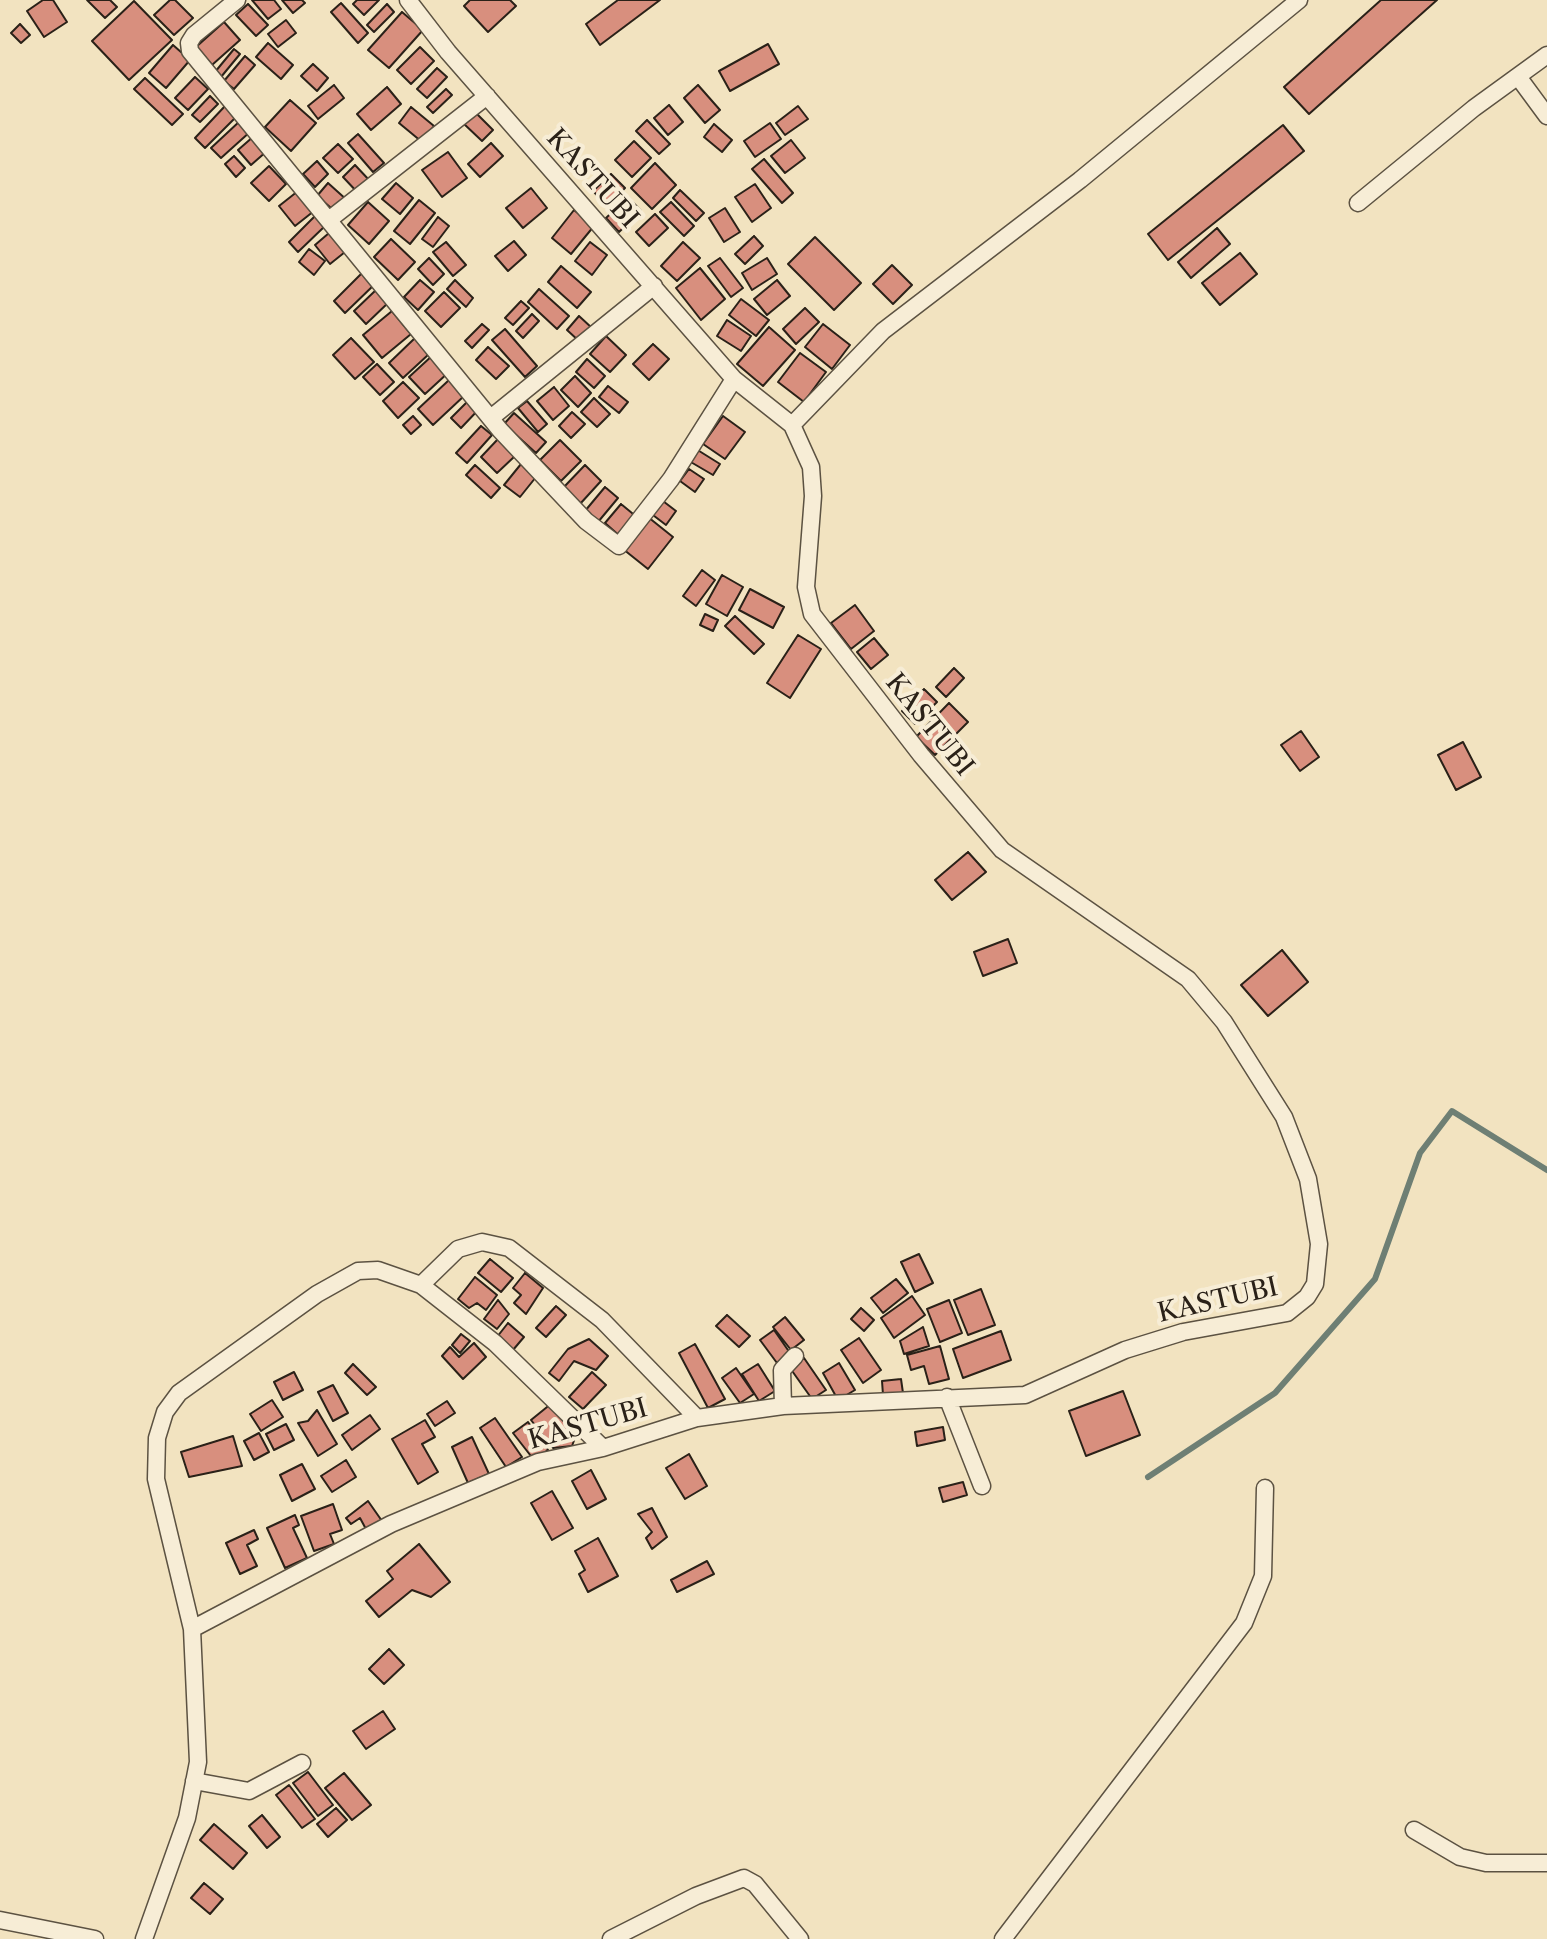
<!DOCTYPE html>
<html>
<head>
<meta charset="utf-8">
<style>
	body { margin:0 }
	canvas { display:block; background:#f2e3c0 }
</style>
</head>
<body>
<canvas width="1547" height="1939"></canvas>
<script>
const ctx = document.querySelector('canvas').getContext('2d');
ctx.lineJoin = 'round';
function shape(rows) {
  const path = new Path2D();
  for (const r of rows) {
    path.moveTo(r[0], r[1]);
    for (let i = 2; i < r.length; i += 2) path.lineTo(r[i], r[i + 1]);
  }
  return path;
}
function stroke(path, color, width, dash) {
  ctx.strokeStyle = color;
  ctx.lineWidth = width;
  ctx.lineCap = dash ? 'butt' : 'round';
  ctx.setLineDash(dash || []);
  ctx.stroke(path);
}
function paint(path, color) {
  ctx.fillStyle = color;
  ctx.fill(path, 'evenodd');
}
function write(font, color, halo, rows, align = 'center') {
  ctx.font = font + ' "Libre Caslon Text",serif';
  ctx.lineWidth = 8;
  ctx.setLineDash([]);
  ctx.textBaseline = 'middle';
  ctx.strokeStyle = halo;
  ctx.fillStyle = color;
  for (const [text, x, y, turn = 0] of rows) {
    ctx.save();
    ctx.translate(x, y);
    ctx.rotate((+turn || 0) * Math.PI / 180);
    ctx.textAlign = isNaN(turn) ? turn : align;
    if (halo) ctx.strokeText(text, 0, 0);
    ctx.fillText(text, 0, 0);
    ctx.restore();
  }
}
stroke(shape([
	[1148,1477,1275,1393,1375,1279,1420,1153,1452,1111,1547,1170]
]), '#6e7f74', 6);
const building = shape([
	[43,0,53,0,67,22,44,37,27,11,43,0],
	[87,0,110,0,117,7,105,18,87,0],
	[170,0,175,0,193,18,174,35,154,15,170,0],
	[252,0,274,0,281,9,268,19,252,0],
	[282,0,302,0,305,3,293,13,282,0],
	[357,0,379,0,364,15,353,4,357,0],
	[470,0,510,0,516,6,488,32,464,6,470,0],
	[618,0,660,0,600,45,586,24,618,0],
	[1381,0,1437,0,1309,114,1284,87,1381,0],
	[134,1,172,40,129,80,92,41,134,1],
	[341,3,368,33,358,43,331,12,341,3],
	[248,4,268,25,256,36,236,15,248,4],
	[387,4,394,12,374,32,367,25,387,4],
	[402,12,423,30,389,68,368,50,402,12],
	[286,20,296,33,278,47,268,34,286,20],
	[224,22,240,40,212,65,196,47,224,22],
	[20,24,30,35,21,43,11,33,20,24],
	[268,43,293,65,281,79,256,57,268,43],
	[768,44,779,64,730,91,719,71,768,44],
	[173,45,190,60,166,88,149,73,173,45],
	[420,47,434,61,411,84,397,70,420,47],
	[234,49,240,54,221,77,215,72,234,49],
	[245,56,255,65,234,89,224,81,245,56],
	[313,64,328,78,317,91,301,76,313,64],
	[437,68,447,77,427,98,417,89,437,68],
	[195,77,208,89,188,110,175,98,195,77],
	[145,78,183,114,172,125,134,89,145,78],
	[334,85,344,98,318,119,308,106,334,85],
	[698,85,720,110,705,123,684,98,698,85],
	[387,87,401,104,371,130,357,114,387,87],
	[446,89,452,95,433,113,427,107,446,89],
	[210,96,218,104,200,122,192,115,210,96],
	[290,100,316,123,291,151,265,127,290,100],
	[669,105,683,122,668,135,654,118,669,105],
	[225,106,236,117,205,148,195,138,225,106],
	[798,106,808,119,785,135,776,123,798,106],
	[411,107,434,126,422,142,399,123,411,107],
	[475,112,493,130,482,141,463,123,475,112],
	[241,120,251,131,221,158,211,148,241,120],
	[647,120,670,144,659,154,636,131,647,120],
	[770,123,781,139,755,157,744,141,770,123],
	[714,124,732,140,722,152,704,137,714,124],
	[1283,125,1304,151,1168,260,1148,234,1283,125],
	[358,134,384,163,373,172,348,143,358,134],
	[254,136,267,151,251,165,238,150,254,136],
	[791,140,805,158,785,173,771,156,791,140],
	[634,141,651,158,632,177,615,160,634,141],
	[491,143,503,156,480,177,468,164,491,143],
	[338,144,353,159,338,173,323,158,338,144],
	[448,152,467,178,442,197,422,170,448,152],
	[234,156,245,168,236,177,225,164,234,156],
	[764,159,793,193,782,203,752,169,764,159],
	[317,161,328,174,315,187,303,174,317,161],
	[655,163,676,185,652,209,631,188,655,163],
	[355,165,370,181,358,193,343,177,355,165],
	[269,166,286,184,269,201,251,183,269,166],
	[611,174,625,188,607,206,593,191,611,174],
	[328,183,348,201,337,213,317,196,328,183],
	[396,183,413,198,400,214,382,199,396,183],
	[755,184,771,208,752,222,735,197,755,184],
	[531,188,547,208,523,228,506,208,531,188],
	[680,190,704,213,696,221,673,198,680,190],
	[298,191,314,211,295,226,279,206,298,191],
	[628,197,641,211,619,232,606,218,628,197],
	[419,200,435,213,410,244,394,231,419,200],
	[368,202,389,221,369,244,348,225,368,202],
	[671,202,694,226,684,236,660,212,671,202],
	[725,208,740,232,724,242,709,218,725,208],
	[574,210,594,226,571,254,552,238,574,210],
	[655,214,668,228,649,246,636,232,655,214],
	[315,216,325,226,298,252,289,242,315,216],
	[438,217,449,226,433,247,422,239,438,217],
	[1217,228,1230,244,1191,278,1178,262,1217,228],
	[329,233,345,252,330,264,315,245,329,233],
	[754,236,763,246,745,264,735,254,754,236],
	[815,237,861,283,834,310,788,264,815,237],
	[391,239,415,262,398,280,374,257,391,239],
	[514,241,526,255,508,271,495,256,514,241],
	[446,242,466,265,453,276,433,252,446,242],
	[590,242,607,255,592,275,575,261,590,242],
	[683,242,700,258,677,281,661,266,683,242],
	[309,249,325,261,314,275,299,262,309,249],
	[1240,253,1257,274,1220,305,1202,283,1240,253],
	[429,258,444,274,433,285,418,269,429,258],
	[720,258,743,288,731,297,708,266,720,258],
	[767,258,777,274,752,290,742,273,767,258],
	[892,265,912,285,893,304,873,284,892,265],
	[561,266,591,292,577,308,548,282,561,266],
	[700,268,725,299,701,320,676,288,700,268],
	[364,271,376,283,345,313,334,301,364,271],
	[420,280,434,292,418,310,404,297,420,280],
	[455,280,473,298,466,307,447,289,455,280],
	[777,280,790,296,767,315,754,299,777,280],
	[377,289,389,302,366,324,354,311,377,289],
	[539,289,569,316,557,329,528,302,539,289],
	[444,292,460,308,441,327,425,311,444,292],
	[741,299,769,320,756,336,729,315,741,299],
	[521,301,529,308,513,325,505,318,521,301],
	[805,308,819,322,796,344,783,329,805,308],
	[392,311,411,334,382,358,363,335,392,311],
	[532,314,539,321,523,338,516,331,532,314],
	[579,316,592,328,580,342,567,330,579,316],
	[727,320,751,336,741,351,717,336,727,320],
	[482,324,489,330,472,348,465,341,482,324],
	[823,324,850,345,832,369,805,347,823,324],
	[769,327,795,350,763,386,737,364,769,327],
	[505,329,537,366,525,377,492,340,505,329],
	[606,336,626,355,610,372,590,354,606,336],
	[351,338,374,362,355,379,333,355,351,338],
	[415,338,429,354,403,378,389,363,415,338],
	[653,344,669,359,649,380,633,364,653,344],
	[488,347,509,366,496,379,476,360,488,347],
	[800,353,826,372,804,402,778,382,800,353],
	[434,354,450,371,425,394,409,377,434,354],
	[587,359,605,376,594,388,576,372,587,359],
	[377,364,394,382,380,395,363,377,377,364],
	[575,376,591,393,578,407,561,390,575,376],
	[449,380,464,396,433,425,418,409,449,380],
	[403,382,419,398,398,418,383,401,403,382],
	[608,386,628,402,619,413,599,397,608,386],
	[554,387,569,406,553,420,537,401,554,387],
	[594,398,610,414,597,427,581,412,594,398],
	[470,399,480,408,461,428,451,418,470,399],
	[527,401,547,424,538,432,518,408,527,401],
	[572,412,585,424,571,438,559,426,572,412],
	[514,413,546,442,536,453,504,424,514,413],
	[413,416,421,425,411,434,403,425,413,416],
	[723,416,745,432,725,459,703,444,723,416],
	[481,426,492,435,467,463,456,453,481,426],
	[498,439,515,456,497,473,481,457,498,439],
	[560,440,581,461,561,481,540,460,560,440],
	[696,449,720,464,713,475,689,461,696,449],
	[521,464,536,477,520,497,504,485,521,464],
	[475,465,500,488,491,498,466,475,475,465],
	[585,465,601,481,580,504,563,488,585,465],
	[689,469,704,479,695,492,680,481,689,469],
	[605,487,618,498,598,522,585,511,605,487],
	[659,498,676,511,666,525,649,512,659,498],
	[621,504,638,518,622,538,605,523,621,504],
	[648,517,673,537,648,569,623,549,648,517],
	[702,570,715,580,696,606,683,596,702,570],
	[722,575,743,587,727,616,706,604,722,575],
	[750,589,784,607,773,628,739,610,750,589],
	[855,605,874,631,851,649,831,623,855,605],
	[705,614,718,620,713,631,700,625,705,614],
	[735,616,764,644,754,654,725,626,735,616],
	[798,635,821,649,790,698,767,683,798,635],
	[874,638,888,655,871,669,857,652,874,638],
	[954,668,964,678,946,697,936,687,954,668],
	[924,689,937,702,915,724,902,711,924,689],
	[949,703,968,722,935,755,916,737,949,703],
	[1301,731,1319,757,1300,771,1281,745,1301,731],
	[1463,742,1481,777,1456,790,1438,755,1463,742],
	[968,852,986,872,952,900,935,880,968,852],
	[1008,939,1017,963,983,976,974,952,1008,939],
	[1282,950,1308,982,1268,1016,1241,985,1282,950],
	[919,1254,933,1283,915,1292,901,1262,919,1254],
	[490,1259,513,1278,501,1292,478,1273,490,1259],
	[525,1273,543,1288,526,1314,514,1303,521,1295,513,1288,525,1273],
	[475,1277,497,1295,486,1310,477,1303,469,1308,458,1299,475,1277],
	[896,1279,908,1293,883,1313,871,1298,896,1279],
	[981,1289,995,1325,968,1335,954,1300,981,1289],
	[912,1296,925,1315,894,1338,881,1318,912,1296],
	[498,1300,509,1314,497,1329,484,1319,498,1300],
	[949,1300,962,1333,940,1342,927,1309,949,1300],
	[556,1306,566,1315,546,1337,536,1328,556,1306],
	[861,1308,874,1320,864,1331,851,1319,861,1308],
	[727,1315,750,1336,739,1347,716,1326,727,1315],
	[785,1317,804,1340,791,1350,773,1327,785,1317],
	[508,1323,524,1337,513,1350,497,1337,508,1323],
	[923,1327,929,1346,904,1354,900,1341,923,1327],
	[774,1330,790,1353,777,1363,760,1340,774,1330],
	[1001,1331,1011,1360,963,1378,953,1349,1001,1331],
	[461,1334,470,1341,460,1353,452,1345,461,1334],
	[859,1338,881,1370,863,1383,841,1350,859,1338],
	[589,1339,608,1356,596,1370,574,1361,559,1381,549,1373,568,1349,589,1339],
	[474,1343,486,1357,463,1379,442,1356,450,1347,459,1357,474,1343],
	[695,1344,725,1399,708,1408,679,1353,695,1344],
	[940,1346,949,1379,929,1384,924,1366,911,1370,907,1355,940,1346],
	[804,1358,826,1390,812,1399,790,1368,804,1358],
	[839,1363,855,1390,838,1400,823,1373,839,1363],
	[353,1364,376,1387,367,1395,345,1373,353,1364],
	[758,1364,775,1391,759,1401,742,1374,758,1364],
	[736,1368,754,1394,740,1403,722,1378,736,1368],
	[294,1372,303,1390,283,1400,274,1382,294,1372],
	[592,1372,606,1385,583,1409,569,1397,592,1372],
	[901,1379,903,1393,883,1395,882,1381,901,1379],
	[333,1385,348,1413,333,1421,318,1392,333,1385],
	[1123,1391,1140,1435,1086,1456,1069,1411,1123,1391],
	[272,1400,283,1417,261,1431,250,1414,272,1400],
	[447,1401,455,1413,435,1426,427,1414,447,1401],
	[552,1403,576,1435,572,1446,553,1448,531,1420,552,1403],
	[317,1410,337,1444,318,1456,298,1423,308,1421,317,1410],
	[370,1415,380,1429,352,1450,342,1435,370,1415],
	[495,1418,522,1457,506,1467,480,1428,495,1418],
	[425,1420,435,1437,422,1444,438,1472,418,1484,392,1439,425,1420],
	[528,1422,548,1450,534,1460,513,1433,528,1422],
	[286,1424,294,1440,274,1450,266,1434,286,1424],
	[943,1427,945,1440,917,1446,915,1432,943,1427],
	[259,1433,269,1452,254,1460,244,1441,259,1433],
	[233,1436,242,1466,189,1477,181,1452,233,1436],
	[472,1437,489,1474,468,1483,452,1447,472,1437],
	[689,1454,707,1486,685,1499,666,1468,689,1454],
	[346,1460,356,1477,332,1492,321,1476,346,1460],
	[302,1464,315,1489,292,1501,280,1475,302,1464],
	[591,1470,606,1499,587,1509,572,1481,591,1470],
	[963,1482,967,1495,943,1502,939,1488,963,1482],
	[552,1491,573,1528,552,1540,531,1503,552,1491],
	[368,1501,382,1521,367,1531,360,1518,351,1524,346,1518,368,1501],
	[333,1504,342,1530,330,1534,334,1544,314,1551,301,1516,333,1504],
	[652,1508,667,1537,652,1549,646,1538,652,1532,638,1514,652,1508],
	[295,1515,299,1525,293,1528,307,1558,285,1568,267,1528,295,1515],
	[254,1530,258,1539,247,1545,257,1566,240,1574,226,1543,254,1530],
	[598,1538,618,1576,588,1592,579,1574,585,1570,575,1551,598,1538],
	[419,1544,450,1582,431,1597,412,1590,379,1617,366,1601,393,1579,387,1571,419,1544],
	[707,1561,714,1574,677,1592,671,1580,707,1561],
	[389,1649,404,1665,384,1684,369,1669,389,1649],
	[383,1711,395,1729,366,1749,353,1731,383,1711],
	[308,1772,333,1805,318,1816,293,1783,308,1772],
	[344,1773,371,1805,352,1820,325,1788,344,1773],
	[289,1785,315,1819,302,1828,276,1795,289,1785],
	[336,1808,347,1820,328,1837,317,1824,336,1808],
	[262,1815,280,1837,267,1848,249,1826,262,1815],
	[214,1824,247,1853,233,1869,200,1840,214,1824],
	[204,1883,223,1899,210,1914,191,1898,204,1883]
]);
paint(building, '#d88f7e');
stroke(building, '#2a2118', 2);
const minor = shape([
	[237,0,194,35,189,43,190,51,500,430,586,521,619,546,671,479,734,379],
	[1519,78,1547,116],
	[1358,203,1474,108,1547,55],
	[330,219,487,96],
	[492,417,654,286],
	[792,425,883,331,1080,180,1299,0],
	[421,1285,458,1249,482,1242,509,1248,602,1320,697,1418],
	[947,1397,982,1486],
	[783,1406,782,1370,795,1356],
	[192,1629,156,1479,157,1438,165,1412,179,1393,317,1294,358,1271,378,1270,421,1285,495,1343,603,1448],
	[194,1781,249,1791,302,1763],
	[1414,1830,1460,1857,1486,1863,1547,1863],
	[0,1920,95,1939],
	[144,1939,187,1818,198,1762,192,1629,391,1524,538,1462,603,1448,697,1418,783,1406,1025,1395,1125,1350,1183,1332,1287,1313,1307,1297,1315,1284,1319,1244,1308,1179,1284,1117,1224,1022,1188,979,1002,850,921,755,812,614,806,587,813,496,811,467,792,425,734,379,448,52,408,0],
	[611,1939,696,1896,744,1878,755,1884,800,1939],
	[1003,1939,1244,1623,1263,1576,1265,1488]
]);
stroke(minor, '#5c5242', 19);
stroke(minor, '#f7edd6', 16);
write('26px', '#2a2118', '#f7edd6', [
	["KASTUBI",592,179,48],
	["KASTUBI",929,725,51],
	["KASTUBI",1218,1301,-13],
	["KASTUBI",588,1425,-16]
]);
</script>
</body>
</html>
